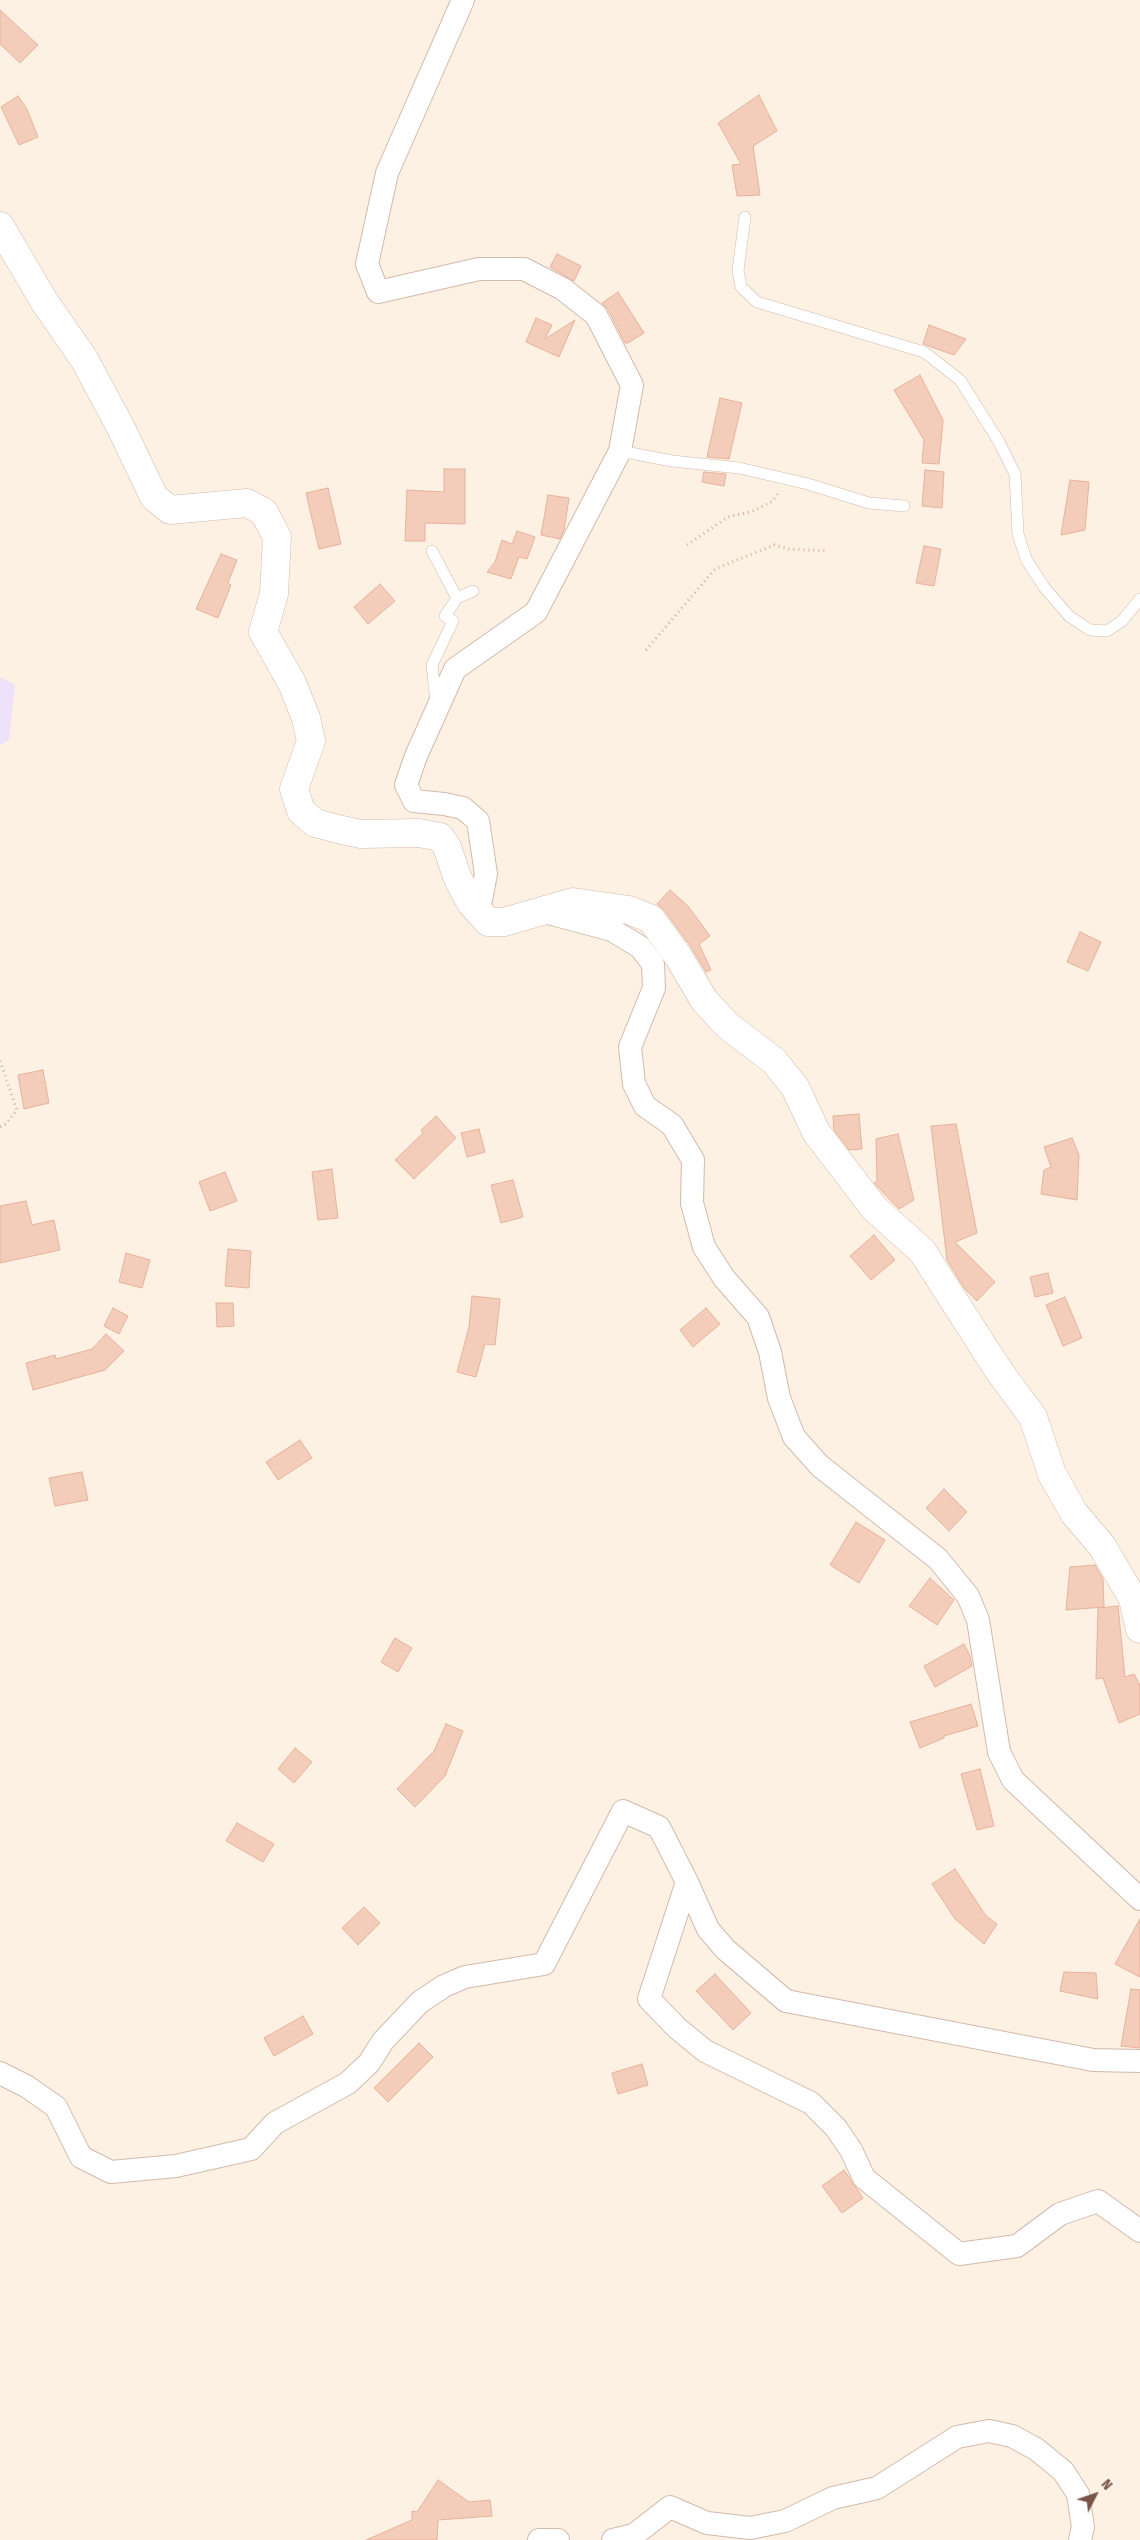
<!DOCTYPE html>
<html>
<head>
<meta charset="utf-8">
<style>
	body { margin:0 }
	#map { position:relative; width:1140px; height:2540px; overflow:hidden; background:#fdf1e4; font-family:"Fira Sans Condensed",sans-serif }
	canvas { display:block }
	.north { position:absolute; left:1070px; top:2470px; width:50px; height:50px; -webkit-text-stroke:4px #fff6eb; paint-order:stroke; rotate:49deg; font-size:14px; font-weight:700; line-height:20px; text-align:center; color:#785548 }
	.north::after { content:''; display:block; margin:auto; width:18px; height:22px; background:#785548; clip-path:polygon(50% 0,100% 100%,50% 72%,0 100%) }
</style>
</head>
<body>
<div id="map">
<canvas width="1140" height="2540"></canvas>
<div class="north">N</div>
</div>
<script>
const ctx = document.querySelector('canvas').getContext('2d');
ctx.lineJoin = 'round';
function paint(path, color) {
  ctx.fillStyle = color;
  ctx.fill(path, 'evenodd');
}
function shape(rows) {
  const path = new Path2D();
  for (const r of rows) {
    path.moveTo(r[0], r[1]);
    for (let i = 2; i < r.length; i += 2) path.lineTo(r[i], r[i + 1]);
  }
  return path;
}
function stroke(path, color, width, dash) {
  ctx.strokeStyle = color;
  ctx.lineWidth = width;
  ctx.lineCap = dash ? 'butt' : 'round';
  ctx.setLineDash(dash || []);
  ctx.stroke(path);
}
paint(shape([
	[0,677,15,685,9,740,0,745]
]), '#eee1fa');
const building = shape([
	[0,10,38,45,20,63,0,44,0,10],
	[759,95,777,131,753,146,760,195,737,196,732,165,741,164,718,123,759,95],
	[18,96,27,109,38,137,19,145,1,107,18,96],
	[557,254,581,266,574,281,550,267,557,254],
	[618,292,644,333,628,343,625,343,608,309,602,303,618,292],
	[536,318,552,325,545,339,575,320,559,357,526,342,536,318],
	[929,325,966,339,954,355,923,344,929,325],
	[920,375,943,420,939,464,922,463,924,440,894,390,920,375],
	[720,398,742,403,729,459,707,457,720,398],
	[444,469,465,469,465,524,425,523,425,541,405,541,407,490,444,492,444,469],
	[925,470,944,472,942,508,922,506,925,470],
	[704,472,726,474,724,486,702,482,704,472],
	[1070,480,1089,482,1085,530,1061,535,1070,480],
	[328,488,341,544,319,549,306,493,328,488],
	[548,495,569,498,564,530,560,539,541,535,548,495],
	[517,531,535,537,527,559,519,557,511,579,487,572,495,562,502,540,512,544,517,531],
	[924,546,941,549,934,586,916,583,924,546],
	[221,554,237,560,228,583,231,585,218,618,196,609,221,554],
	[380,584,395,601,368,624,354,607,380,584],
	[670,890,688,906,710,936,699,944,711,970,706,972,691,947,664,910,657,904,670,890],
	[1080,932,1101,942,1088,971,1067,962,1080,932],
	[43,1070,49,1103,24,1109,18,1075,43,1070],
	[859,1114,862,1149,849,1150,834,1130,833,1116,859,1114],
	[436,1116,456,1138,414,1179,395,1160,423,1133,421,1130,436,1116],
	[956,1124,977,1233,955,1242,995,1282,977,1301,964,1288,947,1260,931,1126,956,1124],
	[479,1129,485,1152,467,1157,461,1133,479,1129],
	[898,1134,914,1200,899,1209,874,1183,877,1181,876,1139,898,1134],
	[1072,1138,1079,1155,1077,1200,1041,1194,1044,1170,1051,1167,1044,1147,1072,1138],
	[332,1169,338,1218,318,1220,312,1172,332,1169],
	[225,1172,237,1201,210,1211,199,1182,225,1172],
	[513,1180,523,1217,501,1223,491,1185,513,1180],
	[26,1201,32,1225,54,1220,60,1250,0,1263,0,1206,26,1201],
	[874,1235,895,1260,871,1280,850,1256,874,1235],
	[228,1249,251,1251,249,1288,225,1286,228,1249],
	[126,1253,150,1260,142,1288,119,1282,126,1253],
	[1048,1273,1053,1293,1035,1297,1030,1277,1048,1273],
	[472,1296,500,1299,495,1345,485,1344,476,1377,457,1372,469,1327,472,1296],
	[1065,1297,1082,1338,1063,1346,1046,1305,1065,1297],
	[216,1303,233,1303,234,1326,217,1327,216,1303],
	[113,1308,128,1316,119,1334,104,1326,113,1308],
	[706,1308,720,1324,693,1347,680,1330,706,1308],
	[106,1334,124,1351,105,1370,33,1390,26,1363,55,1355,56,1359,92,1349,106,1334],
	[300,1440,312,1458,278,1480,266,1462,300,1440],
	[82,1472,88,1500,55,1506,49,1478,82,1472],
	[944,1489,967,1512,949,1531,926,1508,944,1489],
	[856,1522,885,1540,859,1583,830,1565,856,1522],
	[1095,1565,1103,1579,1104,1607,1066,1610,1070,1567,1095,1565],
	[930,1578,954,1600,937,1625,909,1606,930,1578],
	[1118,1606,1125,1677,1134,1674,1140,1685,1140,1714,1119,1723,1103,1678,1096,1679,1098,1608,1118,1606],
	[395,1638,412,1648,398,1672,381,1662,395,1638],
	[964,1644,970,1656,972,1666,935,1687,924,1666,964,1644],
	[971,1704,978,1726,944,1736,944,1738,920,1748,910,1722,971,1704],
	[446,1724,463,1731,445,1776,415,1807,397,1789,434,1751,446,1724],
	[295,1748,312,1762,294,1783,278,1769,295,1748],
	[980,1769,994,1826,977,1830,961,1774,980,1769],
	[237,1823,274,1844,263,1862,226,1841,237,1823],
	[955,1869,986,1916,997,1924,984,1944,955,1919,932,1884,955,1869],
	[364,1907,380,1923,358,1945,342,1928,364,1907],
	[1140,1919,1140,1977,1115,1964,1140,1919],
	[1064,1972,1096,1973,1098,1999,1060,1991,1064,1972],
	[715,1974,751,2013,733,2030,696,1991,715,1974],
	[1131,1989,1140,1990,1140,2048,1121,2046,1131,1989],
	[303,2016,313,2034,274,2056,264,2038,303,2016],
	[419,2043,433,2057,388,2102,374,2088,419,2043],
	[642,2064,648,2085,618,2094,612,2073,642,2064],
	[844,2170,863,2198,842,2213,822,2186,844,2170],
	[438,2480,469,2502,490,2500,492,2516,438,2520,437,2540,366,2540,412,2520,412,2511,417,2512,438,2480]
]);
paint(building, '#f4ccba');
stroke(building, '#e8b19a', 1);
const lane = shape([
	[745,217,738,270,741,287,757,302,924,352,960,380,998,440,1015,474,1018,534,1026,559,1044,587,1069,616,1090,630,1107,631,1122,621,1140,599],
	[620,451,672,461,739,468,808,484,869,503,904,506],
	[432,551,457,598],
	[436,701,432,665,453,621,445,616,457,598,473,591]
]);
const street = shape([
	[463,0,387,173,367,264,378,292,479,269,524,269,563,289,596,315,632,385,620,451,536,612,455,669,416,756,406,785,414,801,444,804,463,808,478,821,486,874,479,910],
	[541,911,612,930,640,947,653,964,654,988,630,1047,634,1084,645,1106,672,1125,693,1160,692,1203,704,1247,724,1278,758,1317,770,1352,779,1398,794,1437,820,1466,938,1559,968,1596,978,1620,999,1752,1013,1780,1140,1899],
	[687,1882,708,1929,725,1949,786,2001,1093,2060,1140,2061],
	[0,2073,26,2086,56,2107,81,2157,111,2172,176,2166,251,2149,275,2123,348,2083,369,2063,383,2041,420,2002,444,1986,465,1977,544,1964,623,1811,659,1827,687,1882,649,1999,677,2028,705,2051,811,2103,836,2128,851,2150,864,2178,959,2254,1017,2246,1060,2214,1098,2201,1140,2231],
	[539,2540,558,2540],
	[613,2540,634,2535,670,2507,707,2523,750,2528,785,2521,833,2498,877,2488,957,2437,989,2431,1012,2436,1036,2449,1063,2471,1078,2494,1083,2527,1080,2540]
]);
const secondary = shape([
	[0,226,44,301,84,359,121,428,154,497,170,510,247,503,264,512,277,537,274,594,263,632,292,683,306,718,311,741,294,789,301,811,315,823,342,830,361,834,419,833,440,837,447,847,458,879,471,903,488,922,504,922,573,902,629,910,651,919,678,956,704,1000,728,1026,774,1061,795,1087,816,1132,874,1208,922,1251,999,1371,1033,1417,1052,1474,1074,1513,1102,1546,1133,1599,1140,1629]
]);
stroke(lane, '#d2baac', 12);
stroke(street, '#d2baac', 24);
stroke(secondary, '#d5b9aa', 29);
stroke(shape([
	[687,545,728,517,753,511,773,501,778,493],
	[646,650,715,569,774,545,789,549,827,551],
	[0,1061,17,1110,6,1124,0,1127]
]), '#d9af9d', 3, [1, 4]);
stroke(lane, '#fff', 11);
stroke(street, '#fff', 22);
stroke(secondary, '#fff', 28);
</script>
</body>
</html>
